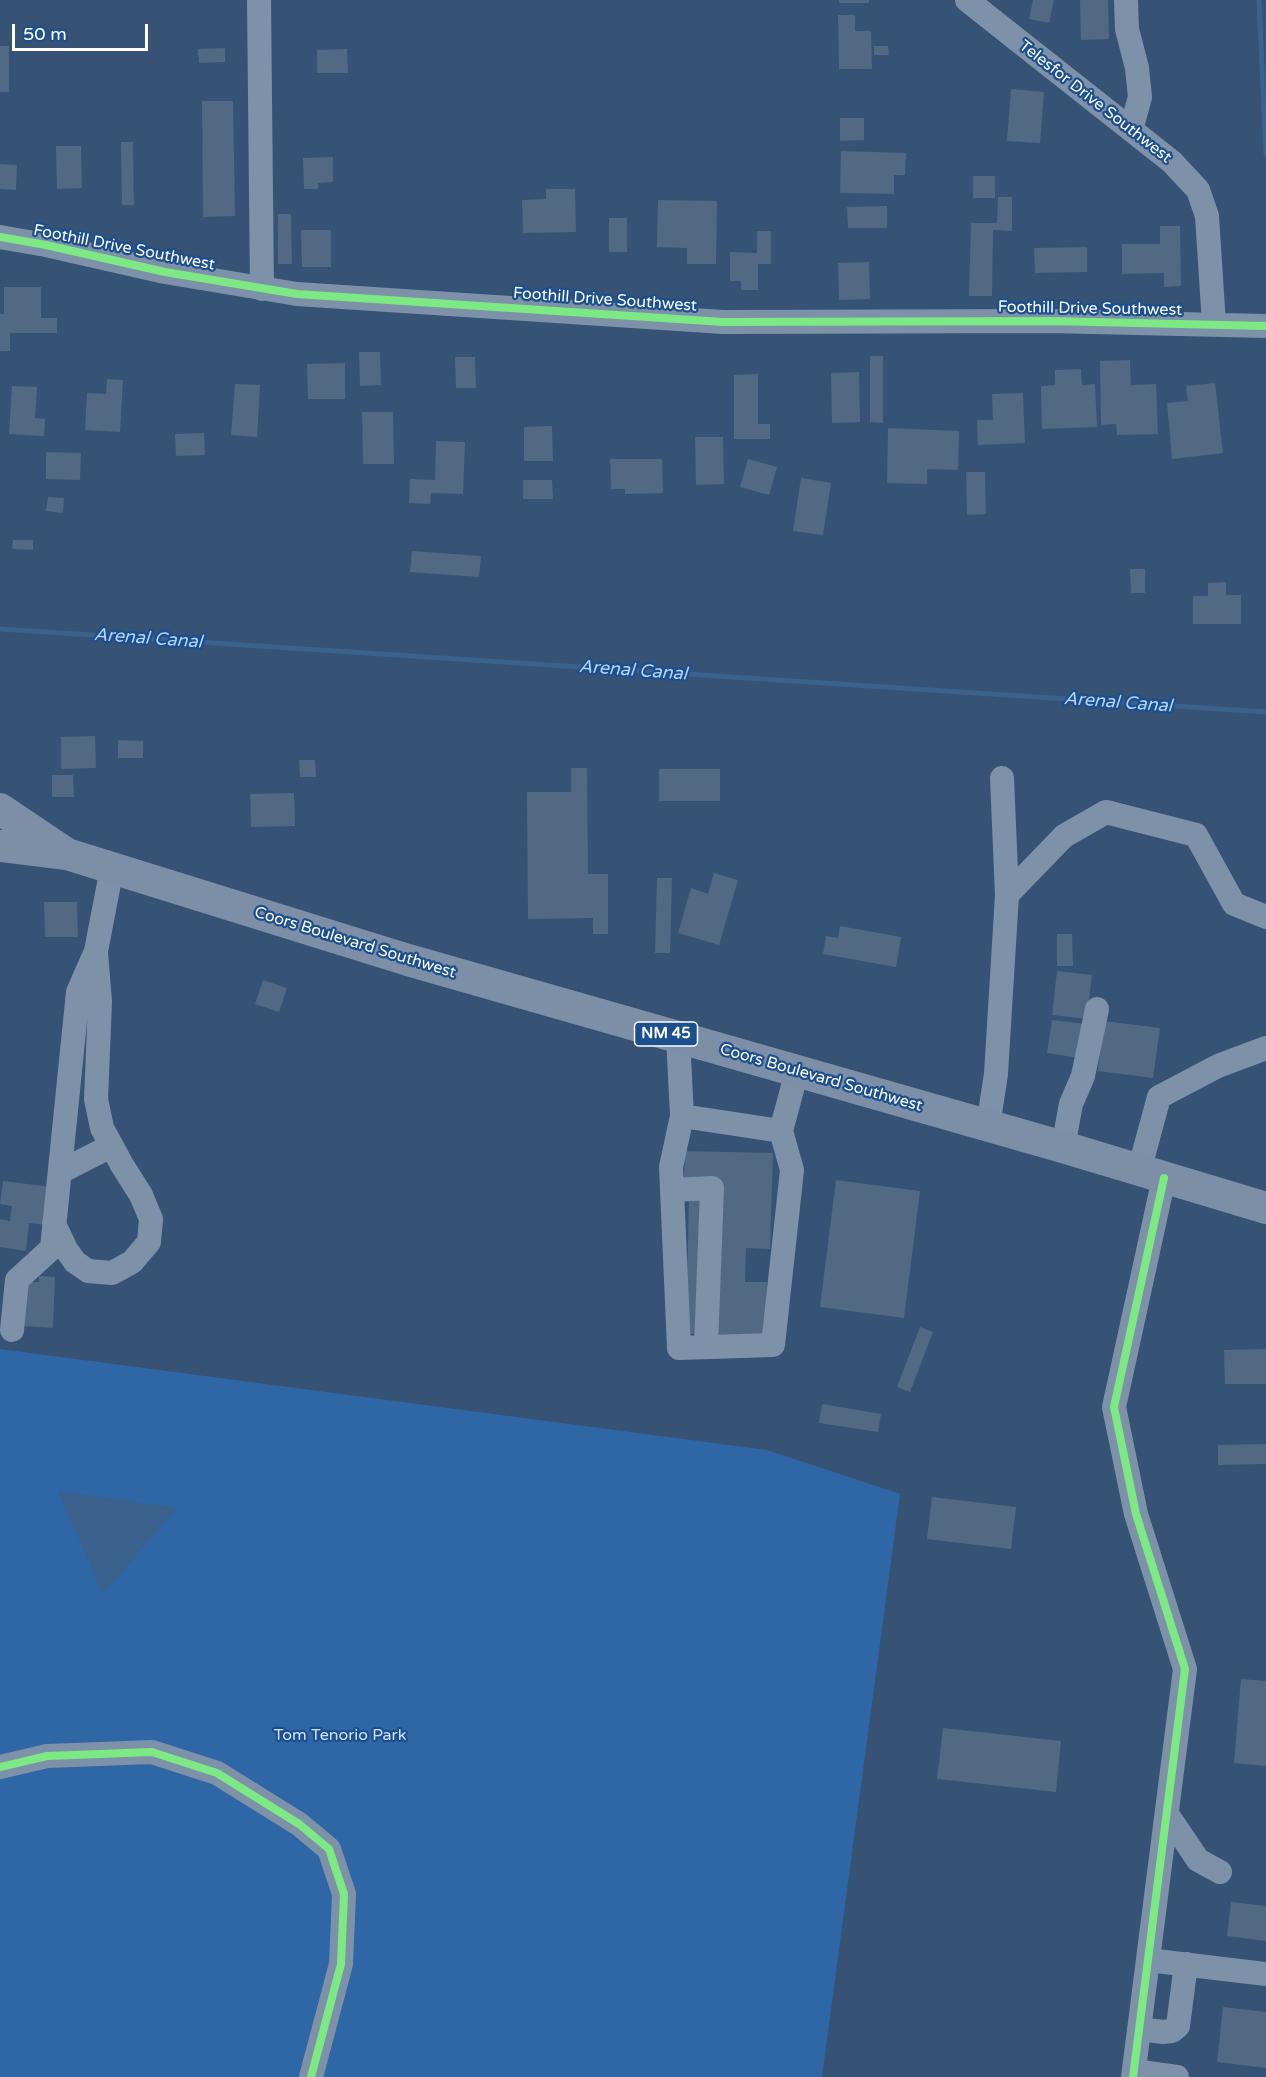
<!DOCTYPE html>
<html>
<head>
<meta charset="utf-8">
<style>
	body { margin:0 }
	#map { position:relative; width:1266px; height:2077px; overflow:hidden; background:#365274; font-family:"Varela Round",sans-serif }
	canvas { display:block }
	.scale { position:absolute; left:12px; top:24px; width:136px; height:27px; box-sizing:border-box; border:3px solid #fff; border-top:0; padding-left:8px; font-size:18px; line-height:21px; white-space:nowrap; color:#fff; -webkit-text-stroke:4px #1b4f8f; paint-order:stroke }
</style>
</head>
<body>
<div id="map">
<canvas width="1266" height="2077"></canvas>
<div class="scale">50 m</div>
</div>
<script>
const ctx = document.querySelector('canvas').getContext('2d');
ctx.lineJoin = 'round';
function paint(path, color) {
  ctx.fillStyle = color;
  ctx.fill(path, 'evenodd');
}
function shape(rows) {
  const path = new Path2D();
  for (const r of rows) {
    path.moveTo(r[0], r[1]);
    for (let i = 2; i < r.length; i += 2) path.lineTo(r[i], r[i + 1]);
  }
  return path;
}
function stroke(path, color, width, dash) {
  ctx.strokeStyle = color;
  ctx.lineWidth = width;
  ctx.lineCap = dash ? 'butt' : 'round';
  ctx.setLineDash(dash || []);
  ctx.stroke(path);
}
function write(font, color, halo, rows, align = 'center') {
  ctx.font = font + ' "Varela Round",sans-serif';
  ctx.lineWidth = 4.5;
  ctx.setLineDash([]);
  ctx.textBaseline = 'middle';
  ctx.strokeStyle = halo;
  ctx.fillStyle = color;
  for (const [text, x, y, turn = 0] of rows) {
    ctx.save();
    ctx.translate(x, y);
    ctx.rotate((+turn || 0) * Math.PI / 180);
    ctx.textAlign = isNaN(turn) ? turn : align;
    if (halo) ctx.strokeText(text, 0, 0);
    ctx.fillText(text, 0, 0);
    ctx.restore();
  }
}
paint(shape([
	[0,1349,767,1450,900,1494,822,2077,0,2077]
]), '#2f66a5');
paint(shape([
	[58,1491,177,1508,103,1594]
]), '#3b618d');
stroke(shape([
	[1259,0,1266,154],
	[0,629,1266,712]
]), '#3b618d', 5);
paint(shape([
	[839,0,869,0,869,3,839,3],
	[1033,0,1054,0,1049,23,1029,19],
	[1080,0,1108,0,1109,39,1081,40],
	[838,15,855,15,855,31,871,31,872,69,839,69],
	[0,46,9,46,9,92,0,92],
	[874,46,888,46,889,55,874,55],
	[225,48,225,62,199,63,198,49],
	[347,49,348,73,317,73,317,50],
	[1011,89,1044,92,1040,143,1007,141],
	[202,101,233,101,235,216,203,217],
	[840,118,864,118,864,140,840,141],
	[121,142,133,142,134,205,122,205],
	[56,146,81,146,82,188,57,189],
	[841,151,906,153,905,175,894,175,894,194,840,193],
	[333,157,333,182,318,183,318,189,304,189,303,158],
	[0,164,17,165,16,190,0,189],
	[973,176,995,176,995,198,973,198],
	[546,189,575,189,576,232,523,233,522,200,546,199],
	[998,197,1012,197,1012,231,993,230,992,296,969,296,971,223,997,223],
	[658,200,717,201,716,264,687,264,687,248,657,247],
	[887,206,887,228,848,228,847,207],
	[278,214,291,214,292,264,278,264],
	[609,218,627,218,627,252,609,252],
	[1160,226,1180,226,1181,286,1164,287,1164,273,1122,274,1122,244,1160,244],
	[301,230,331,230,331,267,302,267],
	[757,231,771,231,771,264,758,264,758,290,741,290,741,281,730,281,730,252,757,253],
	[1087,247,1087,272,1035,273,1034,248],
	[869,262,870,299,839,300,838,263],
	[4,287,41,287,41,318,57,318,57,333,10,333,10,351,0,351,0,314,4,314],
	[359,352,380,352,381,385,360,386],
	[870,356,883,356,883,423,870,422],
	[455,357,475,357,476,388,456,388],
	[1130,360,1131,385,1156,384,1158,434,1117,435,1116,424,1101,425,1100,361],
	[345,363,345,399,308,399,307,364],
	[1081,369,1082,385,1095,384,1097,427,1042,429,1041,386,1055,385,1055,370],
	[859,372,860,422,832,423,831,373],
	[758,374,758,424,770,424,770,439,734,439,734,375],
	[107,379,123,380,120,432,85,430,87,393,106,394],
	[1215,383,1223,453,1172,459,1167,403,1188,401,1186,386],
	[235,384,260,385,257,437,231,435],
	[12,386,37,387,35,418,45,419,44,436,9,434],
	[1023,393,1025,443,978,445,977,420,993,420,992,394],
	[362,412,393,412,394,464,363,464],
	[552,426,553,461,524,461,524,427],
	[888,428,959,431,958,470,927,469,927,484,887,483],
	[204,433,205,455,176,456,175,434],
	[695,437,723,437,724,484,696,485],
	[436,441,465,442,463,494,431,493,430,504,409,503,410,479,435,480],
	[46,452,81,453,80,480,46,479],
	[610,459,662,459,663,493,625,494,625,489,611,489],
	[748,459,777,467,769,495,740,487],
	[966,472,985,472,986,514,967,515],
	[801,478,831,483,823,535,793,531],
	[523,480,552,480,553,499,523,499],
	[48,497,64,498,63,513,46,511],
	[13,540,33,540,33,550,12,549],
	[412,551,481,556,479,577,410,572],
	[1130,569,1145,569,1145,593,1131,593],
	[1226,582,1226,595,1241,595,1241,624,1193,624,1193,596,1208,596,1208,583],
	[95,736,96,768,61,769,61,737],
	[118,740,143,741,143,758,118,758],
	[299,760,315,760,316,777,300,777],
	[571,768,587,768,588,874,608,874,608,934,593,934,593,918,528,919,527,792,571,792],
	[659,769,720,769,720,801,659,801],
	[52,775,73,775,74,797,52,797],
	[294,793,295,826,251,827,250,794],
	[714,873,738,880,719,945,678,933,691,888,708,894],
	[657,878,672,878,670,953,655,953],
	[44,902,77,902,78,937,45,937],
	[840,926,901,937,896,967,823,954,826,936,838,938],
	[1057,934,1072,934,1073,966,1057,966],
	[1057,971,1092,975,1087,1019,1052,1015],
	[263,980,287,988,279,1012,255,1004],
	[1052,1020,1085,1024,1080,1058,1047,1053],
	[1104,1021,1160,1028,1153,1078,1098,1071],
	[685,1151,773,1153,770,1249,746,1248,745,1282,767,1282,766,1337,716,1336,720,1179,684,1178],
	[836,1180,920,1191,904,1318,820,1307],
	[3,1181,52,1187,47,1225,29,1223,26,1251,0,1247,0,1219,10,1221,12,1206,0,1204],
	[689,1198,703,1198,700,1334,686,1334],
	[39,1276,55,1277,53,1328,24,1326,25,1282,39,1282],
	[920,1327,933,1332,910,1392,897,1387],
	[1266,1349,1266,1384,1225,1384,1224,1350],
	[822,1404,881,1414,878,1432,819,1423],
	[1266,1444,1266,1464,1218,1465,1218,1445],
	[932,1497,1016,1507,1011,1549,927,1539],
	[1241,1679,1266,1681,1266,1766,1234,1763],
	[943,1728,1061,1741,1056,1792,937,1779],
	[1231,1902,1266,1906,1266,1941,1227,1936],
	[1223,2007,1266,2012,1266,2068,1217,2062]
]), '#526984');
stroke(shape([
	[259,0,262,289],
	[967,0,1172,162,1198,190,1207,216,1214,324],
	[1126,0,1127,29,1137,68,1140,97,1131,130],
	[0,237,46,245,165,272,297,294,723,322,1050,321,1266,326],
	[1007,895,1064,836,1106,812,1196,835,1234,904,1266,917],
	[678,1037,682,1116,671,1167,679,1348,773,1345,792,1170,781,1131,797,1071],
	[682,1116,781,1131],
	[988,1126,996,1074,1007,895,1002,778],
	[1063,1147,1071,1104,1083,1076,1097,1009],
	[1139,1171,1159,1097,1218,1066,1266,1048],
	[60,1172,111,1146],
	[673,1190,712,1188,706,1347],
	[54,1224,66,1249,75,1262,88,1271,112,1273,132,1262,149,1242,151,1219,141,1195,122,1165,102,1128,96,1099,100,1002,96,953],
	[12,1330,17,1280,52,1248,78,992,96,951,112,868],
	[0,1767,47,1756,152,1752,217,1773,299,1824,329,1849,344,1894,341,1964,311,2077],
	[1167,1814,1198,1860,1220,1872],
	[1148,1960,1266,1974],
	[1139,2029,1163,2032,1172,2031,1178,2026,1186,1964],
	[1134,2071,1177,2077],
	[1133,2077,1185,1669,1136,1514,1114,1407,1164,1178]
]), '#7d92a8', 24);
stroke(shape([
	[0,809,64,852],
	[0,846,67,854,408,960,1063,1147,1266,1208]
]), '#7d8ea7', 32);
stroke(shape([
	[0,237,46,245,165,272,297,294,723,322,1050,321,1266,326],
	[0,1767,47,1756,152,1752,217,1773,299,1824,329,1849,344,1894,341,1964,311,2077],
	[1133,2077,1185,1669,1136,1514,1114,1407,1164,1178]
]), '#7ce984', 8);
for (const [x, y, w] of [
	[666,1034,63]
]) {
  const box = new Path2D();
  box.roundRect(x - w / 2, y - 12, w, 24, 4.5);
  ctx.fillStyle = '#1b4f8f';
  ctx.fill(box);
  stroke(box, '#fff', 1.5);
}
write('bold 15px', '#fff', null, [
	["NM 45",666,1034]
]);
write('16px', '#fff', '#1b4f8f', [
	["Telesfor Drive Southwest",1095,102,38],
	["Foothill Drive Southwest",124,248,11],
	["Foothill Drive Southwest",605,300,4],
	["Foothill Drive Southwest",1090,309,1],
	["Coors Boulevard Southwest",355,943,17],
	["Coors Boulevard Southwest",821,1078,16]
]);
write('16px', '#cfe3fa', '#1b4f8f', [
	["Tom Tenorio Park",340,1736]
]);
write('italic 18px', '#b5d3f5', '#1b4f8f', [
	["Arenal Canal",148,639,4],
	["Arenal Canal",633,671,4],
	["Arenal Canal",1118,703,4]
]);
</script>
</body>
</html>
